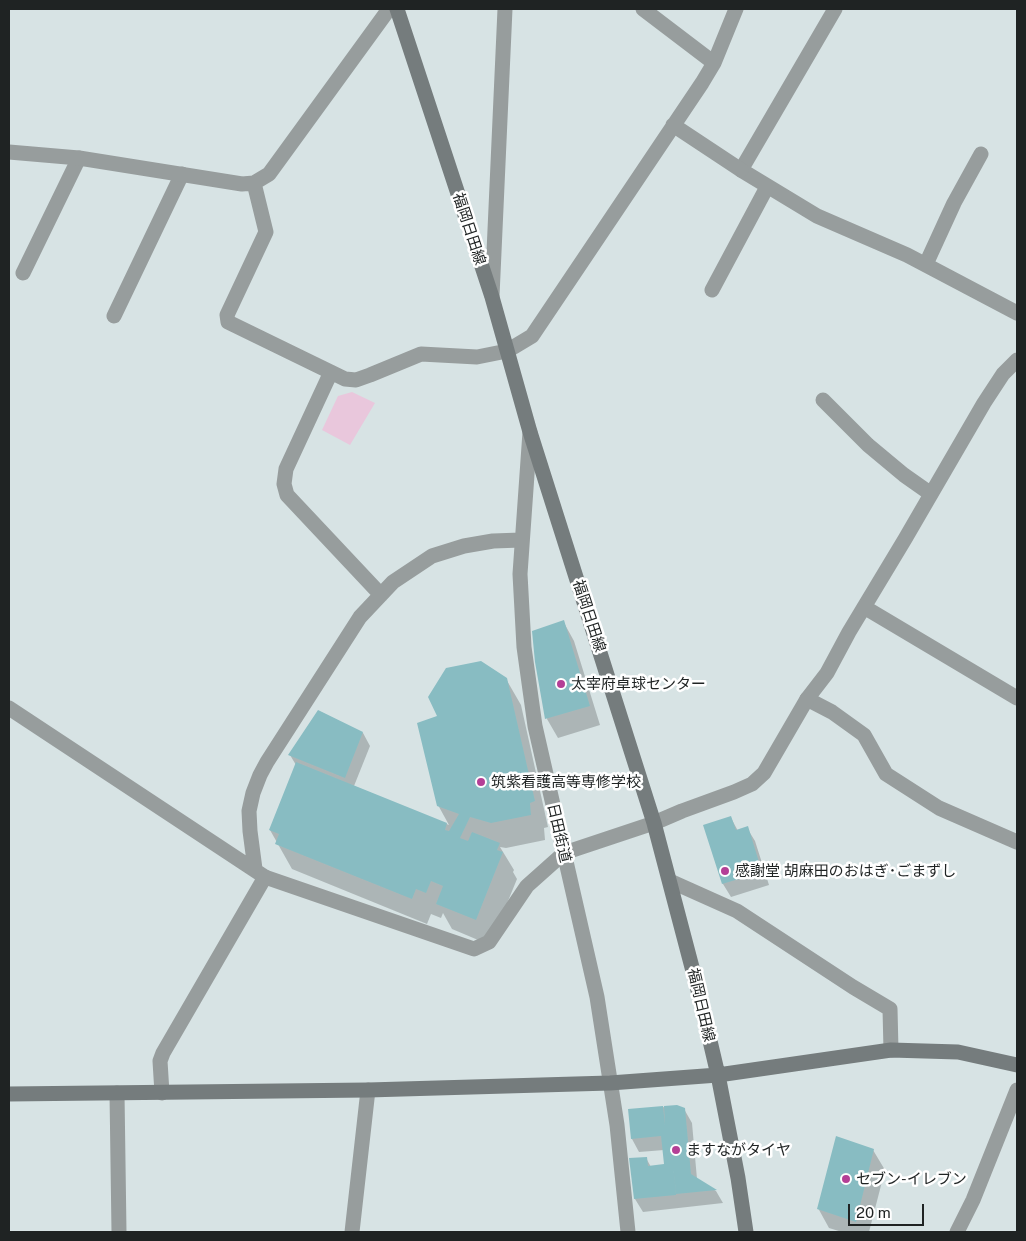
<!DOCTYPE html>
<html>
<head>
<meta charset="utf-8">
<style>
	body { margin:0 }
	#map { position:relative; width:1026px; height:1241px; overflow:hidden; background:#d7e3e4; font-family:"Public Sans",sans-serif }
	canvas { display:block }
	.frame { position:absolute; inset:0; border:10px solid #1f2323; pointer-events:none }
	.scale { position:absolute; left:848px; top:1204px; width:76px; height:22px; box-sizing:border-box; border:2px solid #1f2323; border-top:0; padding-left:6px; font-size:15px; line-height:18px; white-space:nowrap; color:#1f2323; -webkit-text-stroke:4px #fff; paint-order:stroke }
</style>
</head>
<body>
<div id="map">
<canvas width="1026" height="1241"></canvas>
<div class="frame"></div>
<div class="scale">20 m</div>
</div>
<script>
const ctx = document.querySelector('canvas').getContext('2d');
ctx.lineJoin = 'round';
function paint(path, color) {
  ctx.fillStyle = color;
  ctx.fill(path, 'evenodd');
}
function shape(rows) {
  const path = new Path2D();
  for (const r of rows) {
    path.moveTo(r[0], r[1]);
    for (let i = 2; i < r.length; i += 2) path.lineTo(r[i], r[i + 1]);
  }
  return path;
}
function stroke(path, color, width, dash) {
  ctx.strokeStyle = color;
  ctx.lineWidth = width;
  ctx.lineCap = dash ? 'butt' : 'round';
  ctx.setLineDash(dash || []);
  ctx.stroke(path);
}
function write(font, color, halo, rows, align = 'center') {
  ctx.font = font + ' "Public Sans","Noto Sans JP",sans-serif';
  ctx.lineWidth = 5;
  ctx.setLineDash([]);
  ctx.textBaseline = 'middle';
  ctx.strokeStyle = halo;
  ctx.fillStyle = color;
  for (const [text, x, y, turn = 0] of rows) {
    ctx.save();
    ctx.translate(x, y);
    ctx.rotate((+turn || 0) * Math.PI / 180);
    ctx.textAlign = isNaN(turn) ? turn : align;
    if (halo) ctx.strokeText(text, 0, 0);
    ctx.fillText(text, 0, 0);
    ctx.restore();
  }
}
paint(shape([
	[352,392,375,403,350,445,322,430,338,396]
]), '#e9c7dc');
paint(shape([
	[563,621,574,641,600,725,558,738,547,719],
	[506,679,521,705,548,827,544,828,545,840,506,848,500,847,514,870,513,872,517,879,490,945,452,929,443,913,441,918,431,914,427,924,292,869,270,830,296,765,290,755,319,711,363,733,370,746,354,786,449,825,438,805,439,717],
	[731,818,738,831,747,828,755,841,769,885,731,897,723,884,705,826],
	[677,1106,684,1109,692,1123,697,1179,716,1191,723,1203,643,1212,635,1199,631,1160,646,1158,651,1167,666,1165,664,1150,639,1152,632,1139,629,1110],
	[672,1156,676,1174,672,1174],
	[873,1150,885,1170,869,1232,842,1232,829,1228,818,1208]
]), '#0003');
paint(shape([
	[564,620,590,706,545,719,535,662,532,631],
	[481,661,507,678,535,801,530,803,531,815,491,823,470,817,460,838,468,841,472,832,500,843,497,850,503,852,476,920,436,904,443,886,431,881,426,893,416,889,412,899,275,844,279,834,269,830,296,762,447,823,445,830,449,831,459,814,437,806,417,723,437,716,428,697,446,668],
	[318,710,363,732,345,778,288,755],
	[731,816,736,830,748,826,762,872,722,884,703,825],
	[677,1105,685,1108,691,1174,717,1190,676,1194,673,1163,676,1195,634,1199,629,1158,647,1157,648,1166,664,1164,661,1136,631,1139,628,1109,663,1106,665,1125,664,1106],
	[836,1136,874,1149,856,1222,817,1209]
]), '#88bcc2');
stroke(shape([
	[835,9,741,170,817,216,907,255,1017,313],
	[926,264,954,203,981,154],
	[23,273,79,158],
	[712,290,767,187],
	[114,316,182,174],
	[807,699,832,712,864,735,886,774,939,808,1017,842],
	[265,877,474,949,489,942,527,886,564,853]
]), '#979d9d', 15);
stroke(shape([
	[643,9,714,63],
	[673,125,741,170],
	[9,152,79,158,242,184,254,183,269,174,389,9],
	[254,183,266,232,227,315,228,322,345,379,356,380,370,375,421,354,477,357,507,351,532,336,702,83,714,63,736,9],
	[492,296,505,9],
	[331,372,286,469,284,484,287,495,381,595],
	[823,400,868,445,904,475,931,494],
	[530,432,520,574,524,647,535,726,597,997,617,1125,628,1232],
	[864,607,1017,698],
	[9,708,265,877,163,1053,160,1061,162,1093],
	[564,853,654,823,682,811,734,792,752,784,764,773,807,699,827,673,849,632,905,539,984,403,1003,374,1017,360],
	[255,869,250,831,249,811,253,793,260,775,267,762,360,617,393,582,432,556,464,546,493,541,521,540],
	[670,881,737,911,853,987,890,1009,891,1050],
	[117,1093,119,1232],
	[352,1232,368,1090],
	[957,1232,973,1200,1017,1090]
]), '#979d9d', 15);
stroke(shape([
	[397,9,492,297,530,432,654,823,699,994,718,1075,738,1178,746,1232],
	[9,1094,368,1090,610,1083,718,1075,891,1050,958,1052,1017,1065]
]), '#757c7d', 15);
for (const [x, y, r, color] of [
	[561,684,5,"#b43f96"],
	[481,782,5,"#b43f96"],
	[725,871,5,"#b43f96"],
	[676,1150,5,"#b43f96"],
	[846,1179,5,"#b43f96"]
]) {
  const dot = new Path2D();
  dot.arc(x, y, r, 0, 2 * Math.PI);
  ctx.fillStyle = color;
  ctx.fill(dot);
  stroke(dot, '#fff', 2);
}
write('15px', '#1f2323', '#fff', [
	["福岡日田線",469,229,72],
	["福岡日田線",589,616,72],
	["日田街道",559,833,77],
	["福岡日田線",701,1005,77]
]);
write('15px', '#1f2323', '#fff', [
	["太宰府卓球センター",571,684],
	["筑紫看護高等専修学校",491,782],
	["感謝堂 胡麻田のおはぎ･ごまずし",735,871],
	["ますながタイヤ",686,1150],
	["セブン-イレブン",856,1179]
], 'left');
</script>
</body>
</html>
